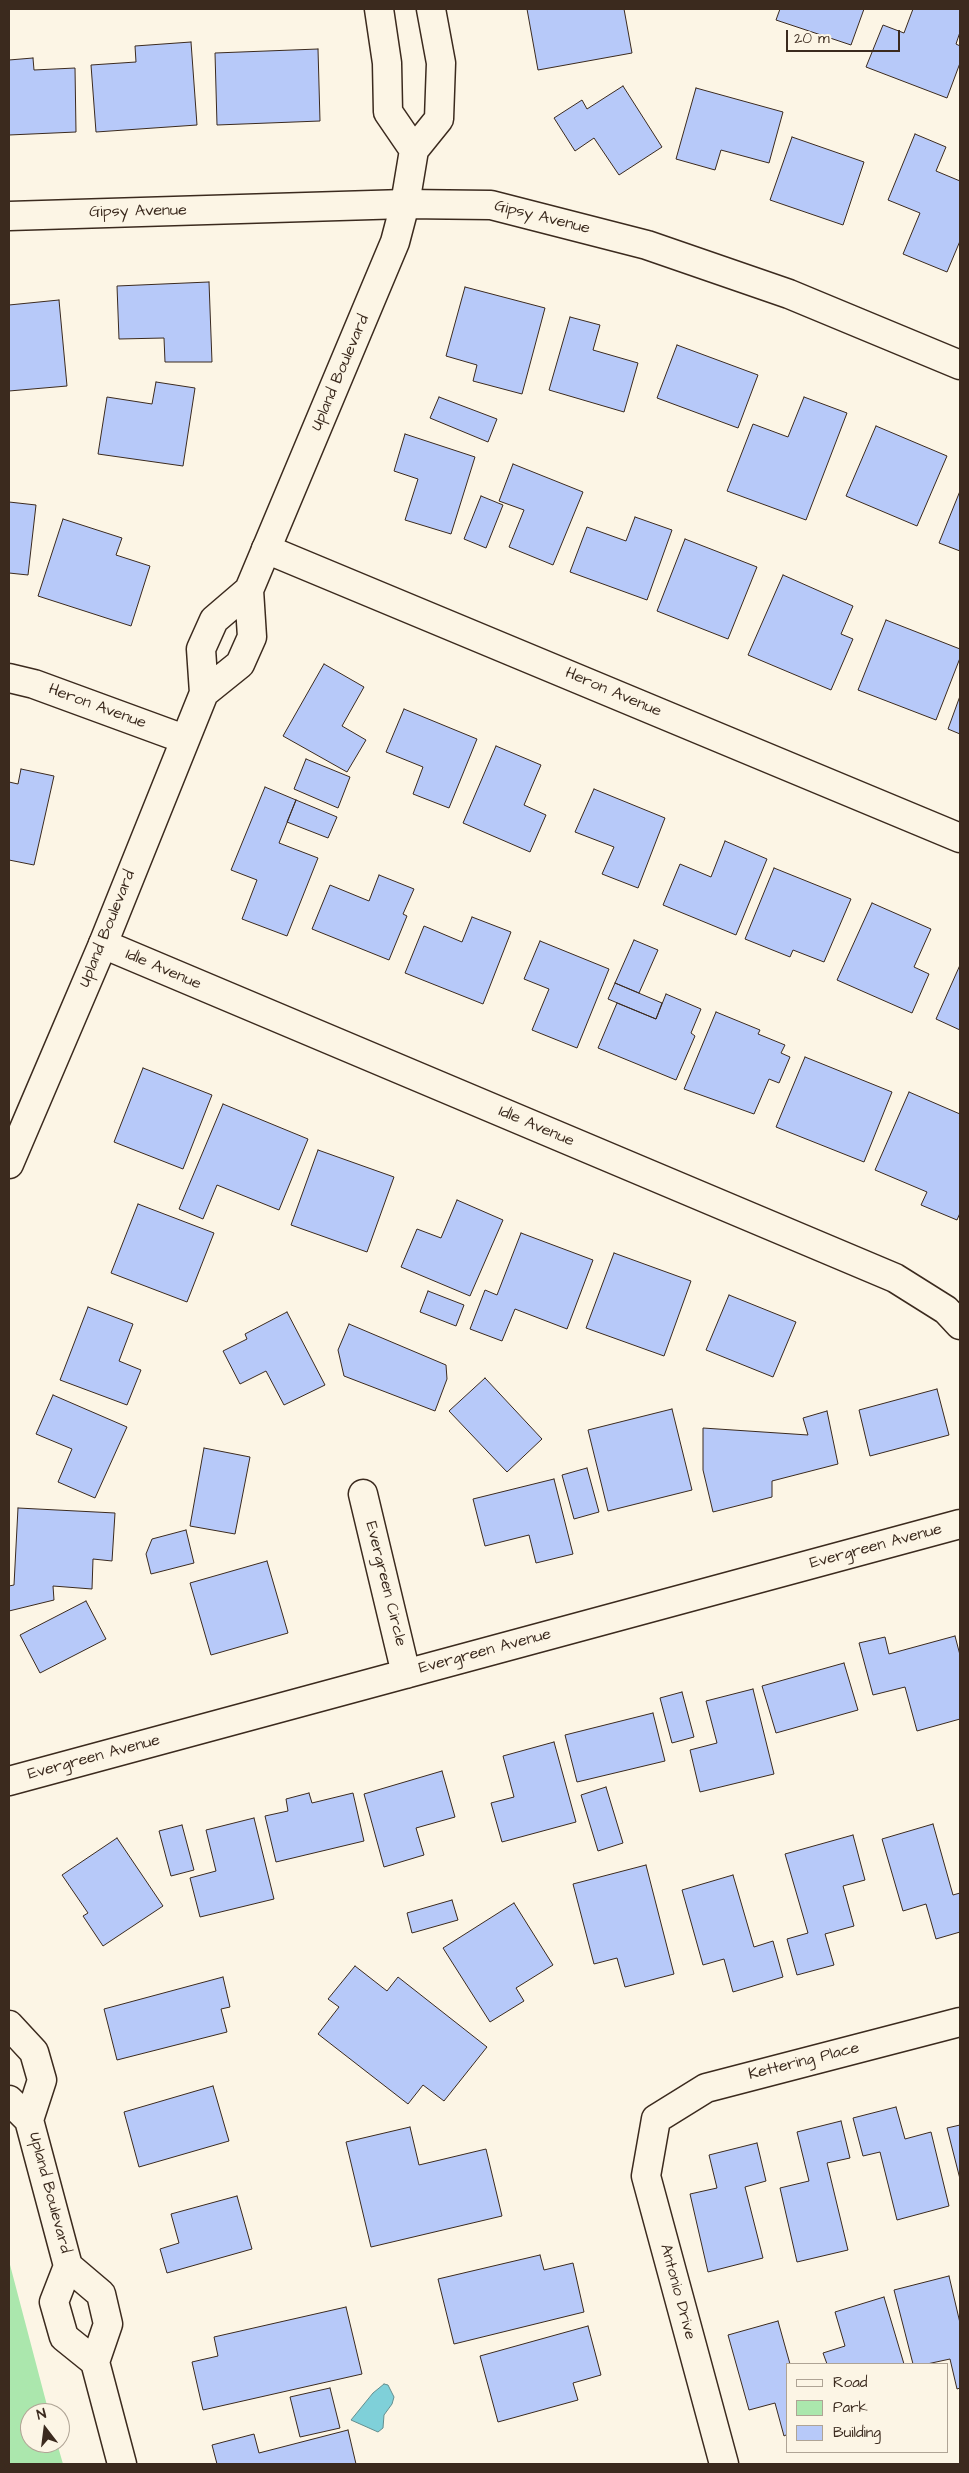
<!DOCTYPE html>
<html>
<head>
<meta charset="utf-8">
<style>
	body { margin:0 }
	#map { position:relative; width:969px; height:2473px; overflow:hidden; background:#fcf5e5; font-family:"Architects Daughter",sans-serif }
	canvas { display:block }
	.frame { position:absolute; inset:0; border:10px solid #3b2a1e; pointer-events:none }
	.legend { position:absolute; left:786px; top:2363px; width:162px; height:90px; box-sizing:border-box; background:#fcf5e5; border:1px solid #afa495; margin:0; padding:6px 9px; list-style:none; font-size:15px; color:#3b2a1e }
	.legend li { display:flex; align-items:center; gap:10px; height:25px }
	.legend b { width:25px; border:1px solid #afa495 }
	.north { position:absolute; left:20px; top:2403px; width:50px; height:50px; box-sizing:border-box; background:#fcf5e5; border:1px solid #afa495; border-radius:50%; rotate:345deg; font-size:14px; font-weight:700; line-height:20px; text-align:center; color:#3b2a1e }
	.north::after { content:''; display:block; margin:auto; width:18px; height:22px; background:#3b2a1e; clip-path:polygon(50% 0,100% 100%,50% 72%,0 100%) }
	.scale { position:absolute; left:786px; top:30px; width:114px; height:22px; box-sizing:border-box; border:2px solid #3b2a1e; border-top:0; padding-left:6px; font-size:15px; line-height:18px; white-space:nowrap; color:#3b2a1e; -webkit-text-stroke:4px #fcf5e5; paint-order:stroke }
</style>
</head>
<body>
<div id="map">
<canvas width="969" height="2473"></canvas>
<div class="frame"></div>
<ul class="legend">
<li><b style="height:6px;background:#fcf5e5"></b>Road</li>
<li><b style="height:14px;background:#abe7ad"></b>Park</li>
<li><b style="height:14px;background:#b7c9f9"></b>Building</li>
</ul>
<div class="north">N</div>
<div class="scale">20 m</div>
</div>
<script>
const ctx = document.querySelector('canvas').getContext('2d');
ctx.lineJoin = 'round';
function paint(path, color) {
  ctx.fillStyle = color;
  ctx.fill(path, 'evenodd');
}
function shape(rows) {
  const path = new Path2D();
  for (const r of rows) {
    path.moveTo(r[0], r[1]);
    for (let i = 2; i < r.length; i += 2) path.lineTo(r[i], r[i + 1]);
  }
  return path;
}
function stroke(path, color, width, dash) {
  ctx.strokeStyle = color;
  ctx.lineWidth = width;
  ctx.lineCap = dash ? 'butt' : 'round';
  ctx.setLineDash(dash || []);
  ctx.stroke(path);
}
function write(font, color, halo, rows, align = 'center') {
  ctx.font = font + ' "Architects Daughter",sans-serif';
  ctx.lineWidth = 4;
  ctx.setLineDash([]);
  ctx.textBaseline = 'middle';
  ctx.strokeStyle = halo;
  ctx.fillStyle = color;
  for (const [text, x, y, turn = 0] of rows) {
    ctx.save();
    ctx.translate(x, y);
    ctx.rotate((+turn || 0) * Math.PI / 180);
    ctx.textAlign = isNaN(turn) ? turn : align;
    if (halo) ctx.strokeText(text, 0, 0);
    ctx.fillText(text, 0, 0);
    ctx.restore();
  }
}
paint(shape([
	[9,2261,49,2413,30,2413,30,2443,57,2443,63,2464,9,2464]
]), '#abe7ad');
const water = shape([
	[384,2384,388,2385,394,2397,392,2404,384,2415,383,2428,378,2432,351,2420,373,2393,384,2384]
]);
paint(water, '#7fd0d9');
stroke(water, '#648e8e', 1);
const building = shape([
	[527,9,624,9,632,53,538,70,527,9],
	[780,9,864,9,851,45,776,20,780,9],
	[913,9,960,9,960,32,956,44,960,46,960,63,947,98,866,67,883,25,904,33,913,9],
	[191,42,197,125,96,132,91,65,136,62,135,46,191,42],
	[318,49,320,121,217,125,215,53,318,49],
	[33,58,34,70,75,68,76,132,9,135,9,60,33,58],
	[623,86,662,147,619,175,594,138,575,151,554,118,582,100,587,109,623,86],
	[696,88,783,112,769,163,721,150,715,170,676,159,696,88],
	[915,134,946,147,936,171,960,181,960,241,947,272,903,254,920,213,888,200,915,134],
	[792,137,864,162,843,225,770,200,792,137],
	[209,282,212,362,165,362,164,338,119,339,117,286,209,282],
	[465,287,545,308,522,394,473,381,477,365,446,356,465,287],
	[59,300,67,386,9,391,9,305,59,300],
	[570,317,600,325,593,350,638,363,624,412,549,390,570,317],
	[677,345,758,375,738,428,657,398,677,345],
	[156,382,195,388,183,466,98,454,107,397,152,404,156,382],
	[439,397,497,419,488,442,430,418,439,397],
	[804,397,847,413,806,520,727,491,753,424,788,437,804,397],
	[876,426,947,456,917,526,846,496,876,426],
	[405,434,475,457,451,534,405,520,418,479,394,471,405,434],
	[513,464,583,492,553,565,509,547,524,510,499,501,513,464],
	[960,491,960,551,939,543,960,491],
	[481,496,503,505,486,548,464,539,481,496],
	[9,502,36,505,28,575,9,573,9,502],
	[635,517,672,530,647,600,570,572,587,527,626,541,635,517],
	[63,519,122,538,116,555,150,566,131,626,38,596,63,519],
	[685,539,757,567,728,639,657,611,685,539],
	[783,575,853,606,841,634,853,639,831,690,748,655,783,575],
	[886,620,960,649,960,658,936,720,858,690,886,620],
	[324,664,364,687,342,726,366,740,347,772,283,736,324,664],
	[960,696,960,734,948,729,960,696],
	[404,709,477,739,449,808,413,794,423,767,386,752,404,709],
	[496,746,541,765,524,805,546,815,530,852,463,823,496,746],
	[306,759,350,777,338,808,294,789,306,759],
	[21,769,54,776,34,865,9,860,9,782,18,784,21,769],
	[265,787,296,800,279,843,318,858,287,936,242,919,257,880,231,870,265,787],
	[594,789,665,818,638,888,602,874,614,847,575,832,594,789],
	[296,800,337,817,328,838,287,822,296,800],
	[725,841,767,859,736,935,663,905,680,864,711,877,725,841],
	[774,868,851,899,824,962,793,950,790,957,745,939,774,868],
	[379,875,414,889,403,914,407,916,389,960,312,929,330,885,369,901,379,875],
	[872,903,931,929,914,967,929,974,912,1013,837,980,872,903],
	[472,917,511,932,483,1004,405,973,424,926,462,942,472,917],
	[634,940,658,950,639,993,615,983,634,940],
	[540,941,609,969,577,1048,532,1030,549,989,524,979,540,941],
	[960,965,960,1030,936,1019,960,965],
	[615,983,662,1003,656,1019,608,999,615,983],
	[666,994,701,1009,691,1033,695,1036,676,1080,598,1048,617,1003,656,1019,666,994],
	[716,1012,760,1030,758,1034,785,1045,781,1053,790,1057,779,1083,769,1079,754,1114,684,1089,716,1012],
	[805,1057,892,1092,864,1162,776,1127,805,1057],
	[143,1068,212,1095,183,1169,114,1142,143,1068],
	[909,1092,960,1114,960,1213,957,1220,921,1205,927,1192,875,1170,909,1092],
	[223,1104,308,1139,279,1210,217,1185,203,1219,179,1209,223,1104],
	[318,1150,394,1177,367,1252,291,1225,318,1150],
	[457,1200,503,1220,470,1296,401,1267,417,1229,441,1238,457,1200],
	[138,1204,214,1233,187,1302,111,1273,138,1204],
	[521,1233,593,1260,567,1329,515,1309,502,1341,470,1329,485,1290,497,1295,521,1233],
	[614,1253,691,1281,664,1356,586,1328,614,1253],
	[428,1291,464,1305,456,1326,420,1312,428,1291],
	[729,1295,796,1322,773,1377,706,1350,729,1295],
	[88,1307,133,1324,119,1361,141,1370,127,1405,60,1380,88,1307],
	[287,1312,325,1385,284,1405,266,1371,240,1384,223,1351,247,1339,245,1334,287,1312],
	[349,1324,446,1365,447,1379,435,1411,344,1376,338,1350,349,1324],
	[485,1378,542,1439,507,1472,449,1411,485,1378],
	[937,1389,949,1435,870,1456,859,1410,937,1389],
	[53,1395,127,1427,95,1498,58,1482,72,1449,36,1434,53,1395],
	[672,1409,692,1490,608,1511,588,1430,672,1409],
	[827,1411,838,1464,772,1481,772,1497,713,1512,703,1470,703,1428,808,1435,803,1418,827,1411],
	[204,1448,250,1457,235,1534,190,1526,204,1448],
	[587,1468,599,1512,574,1519,562,1475,587,1468],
	[554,1479,573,1554,536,1563,529,1535,485,1546,473,1499,554,1479],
	[18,1508,115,1513,112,1561,93,1559,92,1589,53,1586,54,1600,9,1611,9,1586,14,1585,18,1508],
	[186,1530,194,1563,151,1574,146,1554,152,1539,186,1530],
	[267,1561,288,1633,211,1655,190,1583,267,1561],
	[86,1601,106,1639,40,1673,20,1635,86,1601],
	[955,1636,960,1655,960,1719,917,1731,905,1687,873,1695,859,1643,885,1637,889,1654,955,1636],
	[844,1663,858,1710,776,1733,762,1686,844,1663],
	[753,1689,774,1774,700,1792,690,1750,717,1743,706,1701,753,1689],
	[682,1692,694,1737,672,1743,660,1698,682,1692],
	[653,1713,665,1761,577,1782,565,1735,653,1713],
	[554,1742,576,1822,502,1842,491,1803,514,1797,503,1756,554,1742],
	[442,1771,455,1817,416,1828,424,1855,384,1867,364,1794,442,1771],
	[606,1787,623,1843,598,1851,581,1795,606,1787],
	[309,1793,312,1803,353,1793,364,1841,276,1862,265,1816,288,1811,286,1799,309,1793],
	[254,1818,274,1899,200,1917,190,1878,216,1871,206,1830,254,1818],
	[933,1824,953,1895,960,1893,960,1932,936,1939,926,1904,903,1911,882,1839,933,1824],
	[182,1825,194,1870,171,1876,159,1831,182,1825],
	[853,1835,865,1880,843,1886,854,1926,825,1934,834,1965,797,1975,787,1939,808,1933,785,1854,853,1835],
	[117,1838,163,1906,103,1946,83,1916,88,1913,62,1875,117,1838],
	[646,1865,674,1974,625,1987,617,1958,594,1964,573,1884,646,1865],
	[733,1875,754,1947,773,1941,783,1977,733,1992,724,1959,703,1965,682,1890,733,1875],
	[452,1900,458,1920,412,1933,407,1913,452,1900],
	[514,1903,553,1965,516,1988,524,2001,490,2022,443,1948,514,1903],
	[355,1966,387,1991,398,1977,487,2047,444,2101,423,2085,408,2104,318,2034,339,2007,328,1999,355,1966],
	[223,1977,230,2007,221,2009,227,2032,117,2060,104,2009,223,1977],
	[213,2086,229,2141,139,2167,124,2112,213,2086],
	[896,2107,905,2139,931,2132,949,2206,897,2220,880,2152,863,2156,853,2118,896,2107],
	[841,2121,850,2158,827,2163,848,2250,797,2262,780,2188,809,2181,797,2132,841,2121],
	[960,2125,960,2179,947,2128,960,2125],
	[410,2127,419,2165,486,2149,502,2216,371,2247,346,2142,410,2127],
	[757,2143,766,2181,745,2187,763,2258,708,2272,690,2194,717,2188,709,2155,757,2143],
	[237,2196,252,2249,167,2273,160,2249,179,2243,171,2214,237,2196],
	[540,2255,544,2270,573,2263,584,2312,454,2344,438,2279,540,2255],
	[949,2276,960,2323,960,2388,957,2389,950,2359,927,2364,913,2364,894,2290,949,2276],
	[884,2297,904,2364,827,2364,823,2353,845,2346,835,2312,884,2297],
	[346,2307,362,2374,203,2410,192,2362,218,2356,214,2337,346,2307],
	[778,2321,790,2364,788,2364,788,2434,784,2436,775,2403,749,2410,728,2335,778,2321],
	[588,2326,601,2375,573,2383,578,2400,498,2422,480,2356,588,2326],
	[330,2388,340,2428,300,2437,290,2397,330,2388],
	[348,2430,356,2464,217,2464,212,2445,254,2434,259,2453,348,2430]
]);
paint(building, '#b7c9f9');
stroke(building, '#3b2a1e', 1);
const street = shape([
	[9,216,405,204,491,205,647,245,789,294,960,365],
	[266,549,960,838],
	[9,678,34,684,184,739],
	[103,944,895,1278,946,1310,960,1325],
	[363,1494,406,1674],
	[9,1781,960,1524],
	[724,2464,646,2176,656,2119,706,2088,960,2022]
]);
const secondary = shape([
	[379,9,387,63,388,112,414,150],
	[204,693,240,664,252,637,249,590,395,242,405,204,414,150,439,119,441,63,431,9],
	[9,1164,103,944,204,693,201,649,214,620,249,590],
	[9,2025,34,2052,42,2080,29,2120,68,2266,101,2294,108,2324,95,2362,122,2464],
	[9,2100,29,2120],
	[68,2266,54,2302,64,2337,95,2362]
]);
stroke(street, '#3b2a1e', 31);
stroke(secondary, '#3b2a1e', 31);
stroke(street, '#fcf5e5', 28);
stroke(secondary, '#fcf5e5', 28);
write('16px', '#3b2a1e', '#fcf5e5', [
	["Gipsy Avenue",138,212,-1],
	["Gipsy Avenue",542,218,14],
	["Upland Boulevard",341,373,-67],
	["Heron Avenue",613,693,23],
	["Heron Avenue",97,707,20],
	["Upland Boulevard",108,929,-68],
	["Idle Avenue",163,970,23],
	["Idle Avenue",536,1127,23],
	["Evergreen Avenue",876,1547,-15],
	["Evergreen Circle",385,1584,76],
	["Evergreen Avenue",485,1652,-15],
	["Evergreen Avenue",94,1758,-15],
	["Kettering Place",804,2062,-14],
	["Upland Boulevard",49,2193,75],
	["Antonio Drive",677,2292,75]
]);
</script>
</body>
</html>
